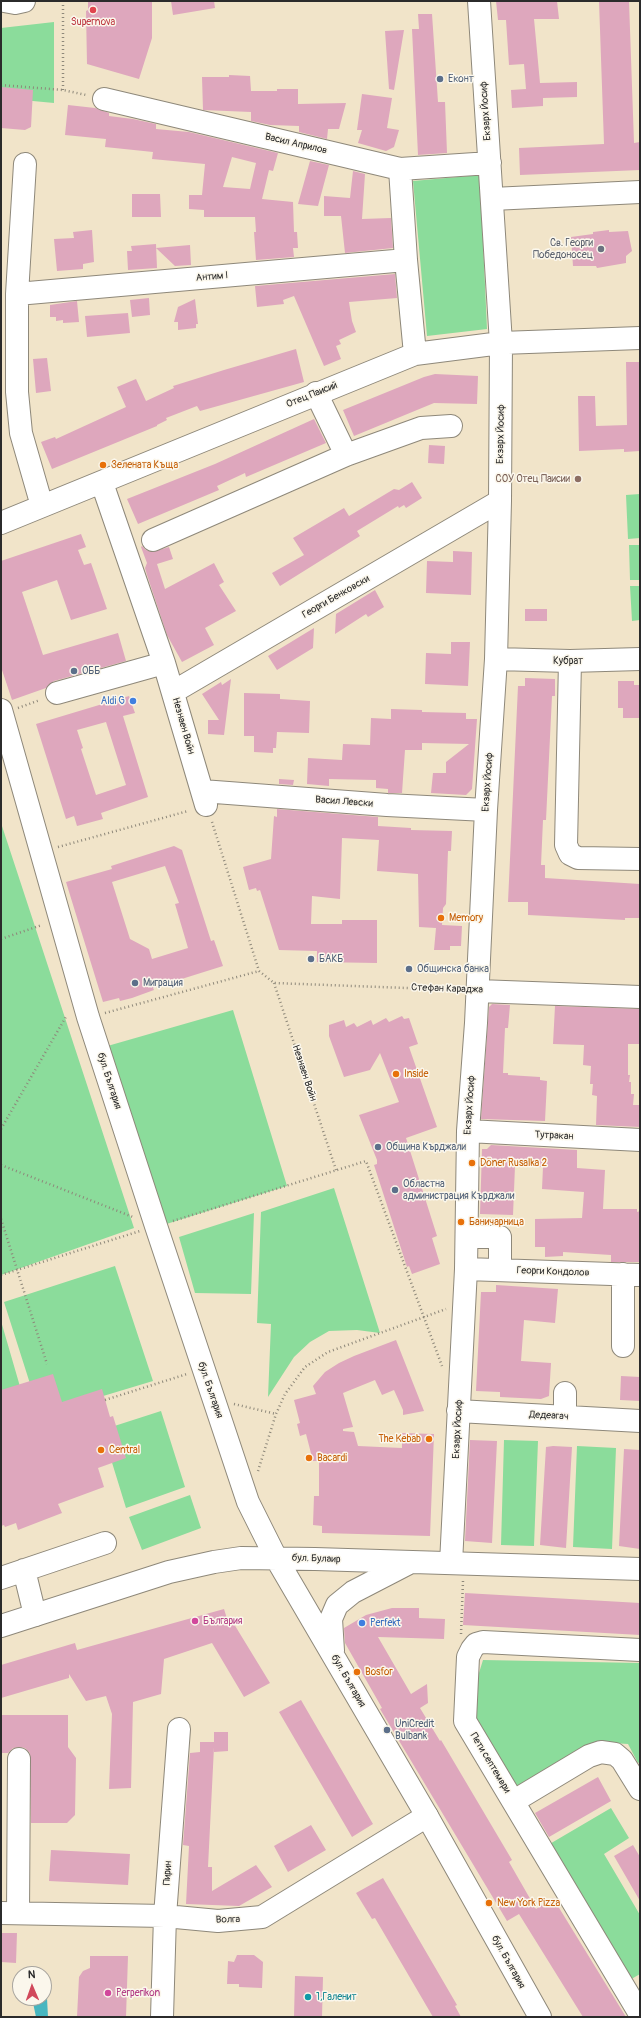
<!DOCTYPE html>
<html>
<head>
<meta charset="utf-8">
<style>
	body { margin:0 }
	#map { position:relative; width:641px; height:2018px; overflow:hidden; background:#f1e4c9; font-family:Pangolin,sans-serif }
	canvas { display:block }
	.frame { position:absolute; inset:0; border:2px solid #2b2b2b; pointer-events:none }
	.north { position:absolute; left:12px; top:1966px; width:40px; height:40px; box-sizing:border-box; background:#fbf7ec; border:1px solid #a8a59f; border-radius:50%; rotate:358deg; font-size:11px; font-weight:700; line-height:16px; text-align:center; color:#2b2b2b }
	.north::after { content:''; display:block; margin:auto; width:14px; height:18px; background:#d1495b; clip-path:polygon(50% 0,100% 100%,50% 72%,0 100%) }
</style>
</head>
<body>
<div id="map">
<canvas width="641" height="2018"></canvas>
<div class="frame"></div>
<div class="north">N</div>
</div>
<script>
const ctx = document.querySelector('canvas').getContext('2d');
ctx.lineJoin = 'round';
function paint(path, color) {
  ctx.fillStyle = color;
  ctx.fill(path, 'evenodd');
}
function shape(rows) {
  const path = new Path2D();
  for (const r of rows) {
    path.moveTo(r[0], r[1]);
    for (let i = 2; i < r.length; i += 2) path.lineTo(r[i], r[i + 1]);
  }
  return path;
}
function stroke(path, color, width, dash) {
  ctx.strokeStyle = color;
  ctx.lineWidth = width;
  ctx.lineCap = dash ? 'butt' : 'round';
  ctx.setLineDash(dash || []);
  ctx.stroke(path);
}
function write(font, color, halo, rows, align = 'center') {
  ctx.font = font + ' Pangolin,sans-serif';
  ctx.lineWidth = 3;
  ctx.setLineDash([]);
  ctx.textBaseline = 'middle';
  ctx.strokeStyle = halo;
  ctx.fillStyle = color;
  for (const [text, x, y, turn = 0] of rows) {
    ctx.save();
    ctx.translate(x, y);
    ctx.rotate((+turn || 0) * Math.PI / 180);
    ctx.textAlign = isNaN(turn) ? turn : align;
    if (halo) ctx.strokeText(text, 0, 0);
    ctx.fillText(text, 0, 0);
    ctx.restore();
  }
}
paint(shape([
	[54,22,54,103,1,98,1,28],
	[480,175,487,329,427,336,413,181],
	[640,494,640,538,628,539,626,495],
	[629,545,640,545,640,580,630,580],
	[630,586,640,586,640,620,632,621],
	[1,823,134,1228,1,1275],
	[233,1010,287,1186,157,1227,104,1047],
	[334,1188,380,1333,357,1330,329,1331,310,1342,294,1357,268,1397,271,1324,257,1323,261,1212],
	[254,1213,251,1294,195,1293,179,1237],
	[115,1266,153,1381,40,1415,4,1302],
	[1,1321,21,1390,1,1395],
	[161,1411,185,1487,126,1508,102,1430],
	[504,1440,538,1441,534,1546,501,1545],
	[577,1446,616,1448,612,1549,573,1547],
	[190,1495,201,1528,142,1550,129,1517],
	[483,1660,640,1663,640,1762,638,1763,628,1744,596,1742,513,1792,467,1712],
	[611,1808,629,1838,604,1854,640,1915,640,1974,616,1988,536,1852]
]), '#8bdc9b');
paint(shape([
	[44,1993,47,1998,48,2017,36,2017,32,1998,44,1998]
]), '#47b6c0');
paint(shape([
	[95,1,152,1,152,38,139,79,87,64,86,11,88,10,88,2],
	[171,1,214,1,215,8,173,15],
	[496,1,557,1,559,19,534,19,540,83,577,82,577,97,543,98,543,106,512,108,511,90,526,89,524,64,509,65,506,20,498,20],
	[599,1,629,1,634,143,640,142,640,170,520,175,519,148,604,144],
	[418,14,432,14,438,102,445,102,447,153,418,155,412,29,419,29],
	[404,30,394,90,389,89,385,31],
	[229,75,250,76,251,91,277,91,277,89,298,89,298,104,346,103,339,129,328,129,327,139,299,132,299,126,270,125,251,121,251,112,203,110,202,77,229,77],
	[1,87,33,90,31,127,25,130,1,128],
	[362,94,392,98,387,128,399,130,394,147,386,151,358,143,362,130,357,130],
	[68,105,95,108,109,113,109,116,133,119,156,124,156,129,189,132,278,153,273,171,269,170,262,199,293,202,294,232,297,232,298,248,293,248,294,257,256,260,254,232,256,232,255,217,204,217,204,210,189,209,189,195,202,195,205,164,152,159,153,152,105,147,106,139,65,135],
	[232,157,256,163,250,189,223,187],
	[310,161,329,165,318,206,298,204],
	[353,171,365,174,362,219,391,218,393,248,345,253,341,216,324,216,324,196,350,198],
	[132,194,160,194,161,217,132,217],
	[92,230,94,262,83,264,83,269,57,271,54,239,74,238,73,232],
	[609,230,609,232,628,231,632,251,626,256,626,263,597,268,596,266,573,266,571,237,593,234,593,232],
	[156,244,157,268,128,270,127,251,132,251,131,246],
	[190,245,191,265,175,266,156,248],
	[395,274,397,298,349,302,352,321,356,332,339,340,341,344,336,346,341,359,324,366,294,296,283,300,284,304,257,307,255,286],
	[149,298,150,315,132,317,130,300],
	[195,299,198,324,196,324,196,328,178,330,178,322,174,322,178,307],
	[77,301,79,322,63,323,63,320,56,321,56,317,50,317,50,305],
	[128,313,130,333,87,337,85,316],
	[296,349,304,382,200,411,197,406,166,418,167,420,157,425,157,426,52,469,41,442,55,437,56,439,126,407,117,387,136,379,146,401,174,388,173,386,224,370],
	[47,358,51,391,36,393,33,359],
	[626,362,640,362,640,451,624,452,624,449,579,451,578,396,595,396,596,426,627,425],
	[435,374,478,376,477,404,434,403,354,436,343,410,424,377],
	[314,419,326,443,246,477,245,473,217,486,219,490,138,524,127,499,215,464],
	[429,445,445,446,444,464,428,463],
	[412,482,422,498,406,508,404,505,399,508,398,506,357,531,360,536,280,586,272,573,304,555,293,538,344,508,349,516,394,489,399,490],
	[81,534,86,547,78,550,84,565,91,563,107,609,71,620,57,580,22,592,43,655,118,633,126,661,54,681,46,688,12,700,1,667,1,561],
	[142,546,146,550,152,552,169,547,173,559,157,564,165,589,214,563,224,582,219,585,236,611,205,628,214,645,182,662,167,635,147,575,145,568,147,563,141,547],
	[453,551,472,552,471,595,426,593,427,561,453,562],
	[375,590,384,607,368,617,366,614,335,634,336,614],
	[525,609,547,609,547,621,525,621],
	[314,628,313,648,277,670,268,656],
	[451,642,470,642,468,686,425,684,426,653,451,654],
	[525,678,555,679,555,696,552,696,546,820,543,820,541,865,545,865,545,878,640,884,640,918,625,918,625,920,528,915,528,902,508,902,518,686,525,686],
	[231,679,224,735,208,734,208,720,219,720,202,694,221,682,222,685],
	[618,681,634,681,634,685,640,685,640,718,623,718,623,708,618,708],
	[244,693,280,694,280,699,310,701,309,733,277,732,276,748,273,748,273,753,254,752,254,736,244,736],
	[129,696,135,713,123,716,148,797,101,813,103,819,77,826,74,816,66,819,36,724],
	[106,722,126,785,96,795,81,749,83,748,77,730],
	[391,709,422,710,422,712,466,713,466,719,477,719,472,789,466,795,431,793,433,773,446,773,446,762,469,744,422,743,422,750,405,750,402,793,388,793,388,789,376,788,376,780,329,779,329,786,307,784,308,758,342,760,343,744,370,745,371,718,391,719],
	[279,779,294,780,293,785,279,784],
	[277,809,378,817,378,826,411,828,411,830,452,831,451,851,448,851,446,904,443,908,442,925,462,926,461,946,450,946,450,950,434,950,436,928,419,927,418,874,377,871,379,840,342,838,340,899,312,896,311,924,342,924,342,920,377,920,377,963,317,962,317,951,279,950,260,890,257,891,256,888,249,890,243,867,271,859,274,816,277,817],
	[174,846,182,850,211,941,214,940,223,966,153,988,154,990,132,998,120,1001,119,998,103,1002,66,882,112,869,111,866],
	[165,866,179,903,175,904,188,948,152,959,149,949,130,939,112,882],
	[492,1004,510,1005,508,1028,505,1028,503,1073,508,1073,508,1075,540,1077,540,1080,547,1081,545,1121,481,1119,489,1007],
	[555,1006,640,1009,640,1044,628,1044,628,1075,630,1075,629,1082,631,1082,631,1094,634,1094,633,1105,640,1105,640,1127,596,1125,597,1096,592,1095,593,1084,590,1084,591,1066,583,1065,584,1045,553,1044],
	[402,1016,404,1019,409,1018,418,1044,409,1047,437,1127,406,1138,437,1236,432,1238,440,1264,412,1274,409,1266,407,1267,374,1165,377,1164,377,1160,359,1115,399,1102,380,1053,370,1070,344,1077,329,1036,329,1025,344,1020,346,1027,354,1023,357,1027,371,1020,373,1025,386,1018,389,1022],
	[491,1145,577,1150,577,1168,605,1170,603,1209,637,1209,637,1212,640,1211,640,1262,611,1262,611,1255,563,1252,563,1256,545,1257,545,1247,535,1247,535,1219,582,1218,584,1192,542,1189,543,1167,515,1166,513,1215,480,1214,482,1149,487,1149],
	[496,1285,558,1289,555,1323,524,1320,521,1361,551,1363,549,1396,541,1399,500,1397,500,1392,476,1391,481,1292,496,1292],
	[396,1340,424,1411,403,1415,403,1410,394,1390,382,1395,375,1380,343,1393,353,1427,343,1429,343,1431,354,1432,358,1446,402,1448,402,1433,434,1434,430,1536,322,1533,322,1526,313,1525,314,1496,319,1496,319,1461,313,1461,306,1434,300,1436,297,1424,300,1423,294,1400,316,1394,313,1386,325,1372,339,1363,354,1356],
	[53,1374,62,1402,102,1389,110,1417,113,1416,126,1458,98,1468,104,1487,58,1504,62,1513,18,1530,16,1523,5,1527,4,1525,1,1526,1,1390],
	[621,1376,640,1377,640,1401,620,1400],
	[470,1440,497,1441,492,1543,465,1541],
	[553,1446,572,1447,566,1548,540,1545,546,1447],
	[624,1449,640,1450,640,1549,619,1546],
	[465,1593,640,1603,640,1635,463,1625],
	[392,1608,419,1608,419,1618,445,1619,444,1639,378,1637,411,1694,427,1684,428,1703,420,1708,440,1741,441,1740,512,1860,509,1862,536,1909,553,1898,626,2017,583,2017,519,1914,507,1921,380,1709,382,1708,345,1643,344,1628,366,1615],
	[224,1609,229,1625,234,1624,270,1683,244,1697,212,1643,164,1659,161,1694,133,1702,131,1788,109,1789,112,1714,106,1696,86,1701,69,1674,69,1678,1,1698,1,1665,75,1643,77,1650],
	[301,1700,373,1824,352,1837,279,1712],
	[1,1715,68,1715,68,1747,76,1758,75,1815,67,1823,31,1823,30,1753,25,1748,19,1747,13,1748,8,1753,1,1753],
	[214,1732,228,1732,228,1751,214,1752,214,1747,208,1867,212,1867,212,1891,256,1865,272,1887,239,1906,186,1904,189,1846,183,1845,190,1753,200,1752,200,1742,214,1742],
	[598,1777,611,1801,549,1837,535,1813],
	[311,1825,326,1850,288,1872,274,1846],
	[633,1845,640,1857,640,1901,614,1856],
	[51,1850,130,1854,128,1885,49,1881],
	[383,1878,457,2005,455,2006,461,2017,433,2017,375,1918,372,1919,356,1893],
	[1,1933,17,1933,16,1963,1,1962],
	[237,1955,254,1955,263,1962,262,1988,239,1987,239,1984,227,1984,228,1961,234,1962],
	[90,1956,128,1956,126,2017,77,2017,79,1977,83,1971,90,1968],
	[295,1976,323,1977,322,2017,294,2017]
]), '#dea7bd');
const minor = shape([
	[104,99,400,169,490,163],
	[25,164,17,294,17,392,21,433,42,506],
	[400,169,406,260,415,354],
	[492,199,640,192],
	[17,294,406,260],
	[316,393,346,455],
	[102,483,164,663,206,805],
	[1,523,415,354,501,343,640,338],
	[153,540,346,455,421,428,451,426],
	[496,659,570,661,640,659],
	[570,661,566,845,570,854,578,858,640,859],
	[173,692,500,501],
	[57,693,164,663],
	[1,710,88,1017,156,1226,248,1502,276,1558],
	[202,791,387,805,486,810],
	[478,991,640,997],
	[468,1131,640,1140],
	[467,1237,500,1237,500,1270],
	[466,1269,640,1275],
	[623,1346,623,1274],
	[565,1393,565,1417],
	[458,1411,640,1421],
	[451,1563,466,1269,468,1131,476,1023,486,810,496,659,500,501,501,343,479,1],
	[24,1570,35,1615],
	[1,1578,105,1543],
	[640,1650,483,1642,476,1644,472,1649,468,1657,465,1721,640,2014],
	[514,1801,589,1756,601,1752,615,1754,622,1760,640,1789],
	[1,1913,165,1916,218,1921,262,1917,427,1816],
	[18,1913,19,1759],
	[162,2017,165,1916,179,1729]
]);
const major = shape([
	[4,1,15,3,24,1],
	[276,1558,427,1816,540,2017],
	[1,1626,169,1572,214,1562,241,1558,315,1559,640,1569],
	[333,1651,331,1619,337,1605,353,1592,409,1563]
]);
stroke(minor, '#8e887a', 24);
stroke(major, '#8e887a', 24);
stroke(shape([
	[63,1,63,90],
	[1,85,63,90,86,95],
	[18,708,40,700],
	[212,822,259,971],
	[58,847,188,811],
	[1,939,42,925],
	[259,971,274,983,460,990],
	[274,983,336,1170],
	[105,1013,259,971],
	[1,1129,67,1015],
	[1,1165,133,1217],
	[1,1219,47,1364],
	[173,1221,366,1161,442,1366],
	[1,1275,140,1231],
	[105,1400,187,1374],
	[234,1404,276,1414],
	[258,1471,276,1414,285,1394,305,1367,328,1352,446,1309],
	[461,1634,463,1581]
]), '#8e887a', 2.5, [1, 3]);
stroke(minor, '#fff', 22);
stroke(major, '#fff', 22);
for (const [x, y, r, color] of [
	[93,10,4,"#e0444e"],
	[440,79,4,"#5c6f8a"],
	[601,249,4,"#6b7280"],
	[103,465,4,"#e8710a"],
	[578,479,4,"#8d6e63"],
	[74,671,4,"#5c6f8a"],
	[133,701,4,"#3f7fe0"],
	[441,918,4,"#e8710a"],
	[311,959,4,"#5c6f8a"],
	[409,969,4,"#5c6f8a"],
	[135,983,4,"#5c6f8a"],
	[396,1074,4,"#e8710a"],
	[378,1147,4,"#5c6f8a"],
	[472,1163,4,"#e8710a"],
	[395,1190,4,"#5c6f8a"],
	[461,1222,4,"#e8710a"],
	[429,1439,4,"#e8710a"],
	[101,1450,4,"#e8710a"],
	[309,1458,4,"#e8710a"],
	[195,1621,4,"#d1479c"],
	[362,1623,4,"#3f7fe0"],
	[357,1672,4,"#e8710a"],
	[387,1730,4,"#5c6f8a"],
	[489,1903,4,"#e8710a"],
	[108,1993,4,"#d1479c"],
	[308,1997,4,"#0f9aa8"]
]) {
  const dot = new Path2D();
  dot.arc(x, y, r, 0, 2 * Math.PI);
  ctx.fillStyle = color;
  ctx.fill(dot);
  stroke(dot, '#fbf7ec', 1.5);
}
write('10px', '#be3a42', '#fbf7ec', [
	["Supernova",93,22]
]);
write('10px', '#4e5e75', '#fbf7ec', [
	["Еконт",448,79],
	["ОББ",82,671],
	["БАКБ",319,959],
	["Общинска банка",417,969],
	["Миграция",143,983],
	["Община Кърджали",386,1147],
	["Областна",403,1184],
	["администрация Кърджали",403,1196],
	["UniCredit",395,1724],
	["Bulbank",395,1736]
], 'left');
write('10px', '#2b2b2b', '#fbf7ec', [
	["Екзарх Йосиф",486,111,-94],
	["Васил Априлов",296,144,13],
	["Антим I",212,277,-5],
	["Отец Паисий",312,395,-22],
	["Екзарх Йосиф",501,434,-89],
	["Георги Бенковски",336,597,-30],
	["Кубрат",568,661],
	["Незнаен Войн",183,726,74],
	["Екзарх Йосиф",488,782,-86],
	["Васил Левски",344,802,4],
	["Стефан Караджа",447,989,2],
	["Незнаен Войн",304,1073,72],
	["бул. България",109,1081,72],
	["Екзарх Йосиф",470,1105,-86],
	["Тутракан",554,1136,3],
	["Георги Кондолов",553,1272,2],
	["бул. България",210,1390,71],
	["Дедеагач",549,1416,3],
	["Екзарх Йосиф",458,1429,-87],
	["бул. Булаир",316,1559,2],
	["бул. България",348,1681,60],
	["Пети септември",490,1763,59],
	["Пирин",168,1873,-86],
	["Волга",228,1920,-1],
	["бул. България",508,1962,61]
]);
write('10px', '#5b616d', '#fbf7ec', [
	["Св. Георги",593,243],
	["Победоносец",593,255]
], 'right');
write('10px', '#c56008', '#fbf7ec', [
	["Зелената Къща",111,465],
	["Memory",449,918],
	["Inside",404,1074],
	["Döner Rusalka 2",480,1163],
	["Баничарница",469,1222],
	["The Kebab",421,1439,"right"],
	["Central",109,1450],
	["Bacardi",317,1458],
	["Bosfor",365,1672],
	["New York Pizza",497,1903]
], 'left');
write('10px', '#785e54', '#fbf7ec', [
	["СОУ Отец Паисии",570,479]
], 'right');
write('10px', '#366cbe', '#fbf7ec', [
	["Aldi G",125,701],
	["Perfekt",370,1623,"left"]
], 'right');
write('10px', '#b23c85', '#fbf7ec', [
	["България",203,1621],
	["Perperikon",116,1993]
], 'left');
write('10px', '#0d838f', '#fbf7ec', [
	["1,Галенит",316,1997]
], 'left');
</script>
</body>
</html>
